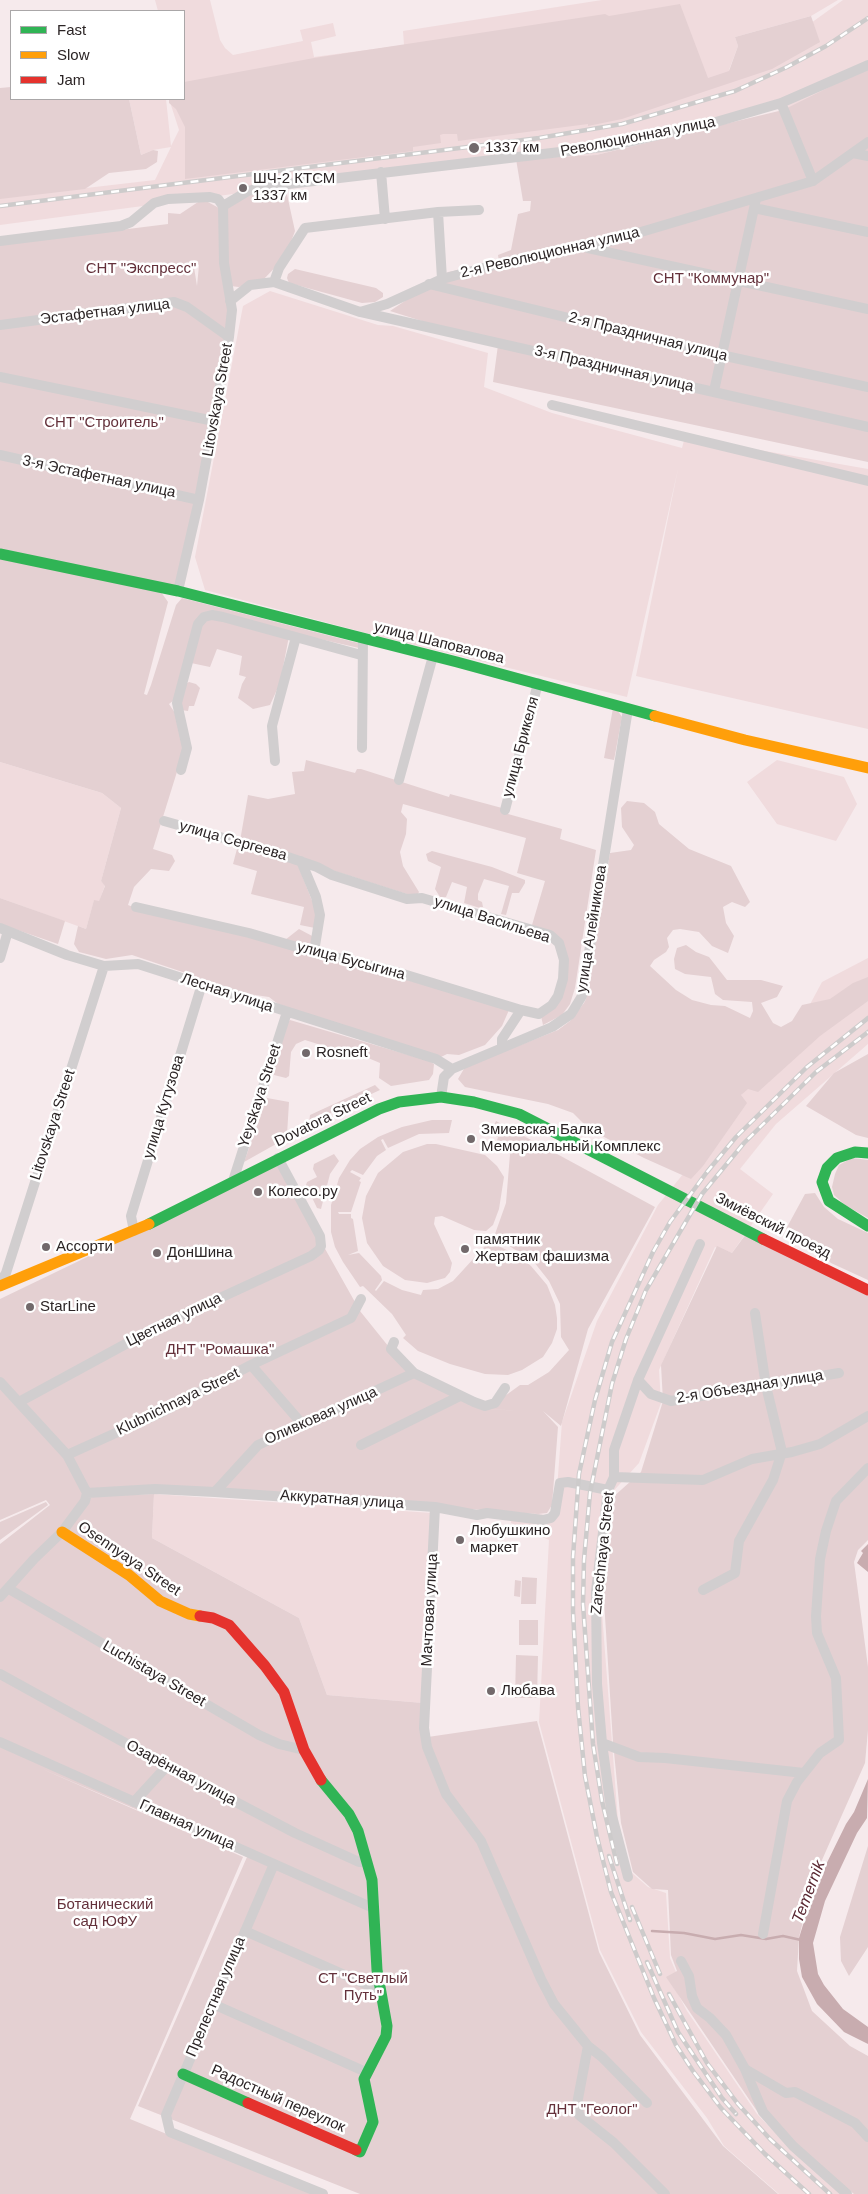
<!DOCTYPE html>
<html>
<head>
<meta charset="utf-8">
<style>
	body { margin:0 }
	#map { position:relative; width:868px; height:2194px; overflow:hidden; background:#f6eaec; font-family:Arial,sans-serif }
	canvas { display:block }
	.legend { position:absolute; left:10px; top:10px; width:175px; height:90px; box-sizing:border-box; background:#fff; border:1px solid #aaa7a8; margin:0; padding:6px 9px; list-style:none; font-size:15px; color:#2b2425 }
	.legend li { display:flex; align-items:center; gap:10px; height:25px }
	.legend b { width:25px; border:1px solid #aaa7a8 }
</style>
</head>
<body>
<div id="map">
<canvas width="868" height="2194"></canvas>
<ul class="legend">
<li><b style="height:6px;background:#30b455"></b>Fast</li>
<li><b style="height:6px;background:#ff9f0a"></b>Slow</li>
<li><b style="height:6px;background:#e5322d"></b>Jam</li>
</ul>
</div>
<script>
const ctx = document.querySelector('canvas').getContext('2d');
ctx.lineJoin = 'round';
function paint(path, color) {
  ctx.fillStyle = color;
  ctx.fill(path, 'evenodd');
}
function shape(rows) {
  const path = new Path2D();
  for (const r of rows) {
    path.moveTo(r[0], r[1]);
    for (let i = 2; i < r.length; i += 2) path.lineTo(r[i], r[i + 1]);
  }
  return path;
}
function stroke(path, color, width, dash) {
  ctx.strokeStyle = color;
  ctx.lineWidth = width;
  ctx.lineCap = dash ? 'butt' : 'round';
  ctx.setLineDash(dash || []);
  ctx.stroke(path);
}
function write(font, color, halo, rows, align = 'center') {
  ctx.font = font + ' Arial,sans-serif';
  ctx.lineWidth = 5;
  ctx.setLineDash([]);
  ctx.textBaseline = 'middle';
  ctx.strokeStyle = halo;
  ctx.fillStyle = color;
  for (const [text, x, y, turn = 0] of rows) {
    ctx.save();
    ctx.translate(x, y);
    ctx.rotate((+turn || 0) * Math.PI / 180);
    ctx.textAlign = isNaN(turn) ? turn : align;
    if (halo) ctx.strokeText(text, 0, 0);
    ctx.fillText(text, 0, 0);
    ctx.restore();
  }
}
paint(shape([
	[155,0,210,0,220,40,225,48,233,55,303,41,300,30,333,23,336,36,311,42,314,57,404,45,403,31,602,0,838,0,811,16,735,37,738,46,729,70,804,28,843,0,868,0,868,78,786,113,782,107,596,155,516,159,406,171,0,225,0,198,155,180,171,147,153,150,141,155,129,99,166,99,171,146,179,130,169,99,184,99,184,11,158,11],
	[270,291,378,325,393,326,488,353,484,387,552,413,682,448,685,437,868,469,868,729,636,676,678,469,627,697,366,633,205,590,195,557,243,306],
	[777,760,844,777,857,804,836,841,777,824,747,782],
	[0,762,102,793,121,808,101,881,105,885,99,902,94,901,86,929,0,898],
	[868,958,868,1044,776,1124,740,1169,773,1194,732,1253,715,1247,659,1370,661,1403,639,1463,608,1497,600,1587,618,1821,631,1872,648,1887,666,1893,670,1958,676,1972,669,1977,687,2011,757,2114,801,2159,851,2194,779,2194,724,2146,707,2118,641,2032,600,1950,539,1722,549,1540,511,1523,512,1511,555,1516,562,1422,597,1321,658,1205,713,1137,759,1068,793,1036,822,982],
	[154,1494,432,1513,423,1703,327,1695,299,1618,152,1538]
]), '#f0dbdd');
paint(shape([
	[680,4,708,78,729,71,738,46,735,37,811,16,820,42,772,69,622,119,588,126,588,124,458,141,457,134,443,134,440,135,441,143,413,147,413,151,185,179,185,127,176,109,169,103,169,99,184,99,184,82,314,58,605,14,609,16],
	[868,68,868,462,493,382,498,345,390,311,448,272,499,262,498,255,511,250,518,214,530,211,531,201,523,201,516,159,596,155,783,110],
	[11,87,11,99,129,99,141,155,153,150,158,151,157,162,146,169,109,173,85,189,0,199,0,88],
	[283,187,286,190,295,231,289,247,283,259,264,279,239,287,230,286,235,297,177,592,161,592,168,602,144,694,147,695,151,685,176,605,182,598,358,643,359,648,206,613,174,700,169,704,175,713,185,746,153,849,172,855,175,861,169,871,151,869,134,887,128,905,141,910,249,933,509,1010,502,1026,485,1045,459,1055,447,1054,441,1057,278,1004,269,997,248,994,132,955,106,959,79,952,74,944,78,926,86,929,94,900,99,901,105,886,101,881,121,808,102,793,0,762,0,245,168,224,168,213,180,214,198,202,206,201,219,208,228,208,233,199],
	[194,260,199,265,197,286,193,261],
	[295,269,376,288,383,293,383,297,375,302,362,303,289,283,287,278,288,274],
	[209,618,289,636,280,683,270,705,253,709,238,698,242,684,246,677,239,675,242,656,217,649,210,667,191,663,201,625],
	[189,682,196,684,200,688,194,706,189,706,188,711,181,710,180,703,185,684],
	[613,708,618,711,622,717,614,760,604,758],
	[306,760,355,773,357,769,361,769,449,797,450,794,502,808,508,814,562,829,560,839,596,850,575,988,570,1004,562,1015,543,1025,541,1016,560,997,560,943,532,925,545,881,517,873,526,838,403,804,401,812,407,819,406,834,400,852,403,866,419,892,416,897,240,841,248,795,268,799,295,794,292,772,304,771],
	[627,801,644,803,655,812,659,824,689,849,731,866,750,902,745,907,732,902,723,907,726,923,734,936,728,953,712,946,699,932,680,929,673,930,667,938,669,947,666,952,654,960,650,966,676,990,692,1000,711,1005,725,1006,750,1018,753,1011,752,1002,723,1000,715,994,711,977,685,974,675,969,674,959,677,948,686,945,696,952,709,957,727,980,761,980,783,986,777,997,761,1003,773,1023,781,1027,792,1021,802,1005,830,999,853,983,868,977,868,1001,820,1036,758,1092,748,1089,741,1095,747,1103,703,1166,691,1179,644,1158,589,1129,573,1113,548,1104,465,1087,458,1079,465,1067,558,1030,570,1021,584,1003,586,999,610,853,631,850,634,845,622,827,621,808],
	[238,845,298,865,318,916,315,928,300,925,304,907,251,894,257,871,233,864],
	[432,851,492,867,525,880,525,883,519,893,512,893,506,915,501,914,509,886,484,879,478,894,478,900,482,902,483,907,480,908,464,903,467,887,452,882,446,897,440,897,435,889,441,867,428,861,426,854],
	[0,898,65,921,58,944,0,924],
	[299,929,314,937,309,947,285,940],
	[290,1020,429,1061,434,1064,433,1074,429,1080,391,1086,379,1078,380,1063,349,1050,343,1052,305,1040,296,1044,291,1052,289,1076,286,1078,274,1075,272,1073,286,1024],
	[868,1054,868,1138,856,1135,806,1106,834,1073],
	[375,1085,380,1090,309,1123,310,1115],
	[267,1098,289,1102,287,1135,285,1139,244,1162],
	[432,1120,452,1120,449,1133,419,1134,388,1148,383,1139,381,1140,386,1150,377,1156,363,1175,352,1170,350,1172,361,1178,359,1181,361,1182,351,1212,338,1212,339,1214,351,1214,351,1218,353,1219,358,1251,348,1255,359,1253,381,1276,382,1280,375,1290,376,1291,384,1281,402,1290,421,1295,423,1290,438,1289,453,1281,486,1245,491,1242,520,1257,531,1266,547,1285,555,1305,557,1318,557,1329,552,1343,543,1357,522,1370,508,1375,485,1374,450,1364,418,1351,403,1338,406,1335,392,1314,363,1286,360,1287,343,1262,335,1247,331,1232,331,1205,339,1178,350,1160,360,1149,378,1137,402,1127],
	[496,1121,655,1207,588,1329,561,1426,543,1411,558,1427,552,1505,547,1513,538,1514,147,1486,99,1496,154,1494,152,1538,299,1618,327,1695,423,1703,421,1738,537,1721,599,1952,640,2035,723,2146,778,2194,360,2194,138,2106,247,1857,40,1768,243,1857,130,2119,313,2194,0,2194,0,1544,50,1505,46,1500,0,1520,0,1299,278,1165,360,1311,405,1367,485,1409,525,1411,487,1409,520,1385,528,1385,549,1372,569,1350,561,1337,560,1304,549,1281,534,1262,497,1238,495,1234,506,1203,510,1154,496,1144,498,1137,490,1134],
	[427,1144,436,1144,485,1155,497,1166,504,1177,499,1209,493,1225,486,1231,474,1230,442,1216,435,1217,434,1224,452,1263,450,1272,445,1278,427,1283,405,1280,383,1266,367,1243,362,1218,366,1196,378,1173,403,1152],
	[334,1154,339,1161,330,1174,321,1209,317,1208,306,1185,307,1182,317,1177,313,1169,314,1164],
	[852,1158,868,1160,868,1218,845,1205,834,1195,832,1187,835,1174,839,1165],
	[815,1193,824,1207,838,1219,868,1233,868,1280,831,1263,807,1241,786,1229,805,1194],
	[746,1234,868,1296,868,1540,858,1550,854,1562,868,1667,868,1730,865,1763,814,1878,799,1937,797,1971,812,2011,850,2046,868,2056,868,2194,854,2194,759,2114,666,1977,677,1971,671,1955,668,1890,652,1889,633,1872,621,1823,613,1742,603,1585,612,1498,641,1472,663,1401,661,1365,717,1246,732,1253],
	[46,1502,48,1505,0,1540,0,1522],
	[522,1577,537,1578,536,1604,521,1604],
	[515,1580,521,1581,520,1597,514,1596],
	[519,1620,538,1620,538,1645,519,1645],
	[516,1655,538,1656,537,1698,515,1698],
	[868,1846,868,1947,849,1976,841,1961,840,1937]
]), '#e4d0d2');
paint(shape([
	[868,1544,868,1572,857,1563,863,1553,861,1551],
	[868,1779,867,1818,857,1833,825,1901,813,1943,818,1974,824,1985,843,2009,868,2027,868,2044,844,2032,817,2004,802,1977,799,1959,799,1938,814,1889,846,1824,854,1812]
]), '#c8acaf');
stroke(shape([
	[652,1931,684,1933,715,1939,741,1935,766,1939,783,1936,801,1940]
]), '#c8acaf', 2.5);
stroke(shape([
	[781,103,813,181],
	[853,153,868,156],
	[381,172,385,219],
	[223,206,248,191,263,187,611,146,716,122,781,103,868,65],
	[754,208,868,232],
	[438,212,442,279],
	[0,241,121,226,131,222,154,203,168,199,210,197,218,199,223,206],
	[588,248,868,309],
	[274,282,279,268,305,228,438,212,479,210],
	[429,284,721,355,868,387],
	[230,301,250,285,274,282,360,312,387,304,442,279,498,264,614,240,813,181,868,142],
	[361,312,868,427],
	[0,325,174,302,187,307,229,337],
	[0,377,214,421],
	[714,391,756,199],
	[552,405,868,481],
	[0,455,199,500],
	[178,591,199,500,229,337,232,310,224,263,223,206],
	[362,748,363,639],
	[275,761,272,726,296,637],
	[181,770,187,748,177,703,198,624,204,617,212,615,223,617,361,655],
	[399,780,433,656],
	[505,810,538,683],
	[164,821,276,853,317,867,332,875,407,899,422,898,550,935,559,943,564,960,563,979,558,996,552,1005,539,1014,521,1010],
	[301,861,316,897,320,915,314,952],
	[136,907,249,933,314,952,390,970,521,1010,502,1039,502,1048],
	[0,928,67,955,104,966,138,964,436,1059,452,1069],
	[0,958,8,931],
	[441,1097,444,1077,452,1069,552,1027,571,1014,582,996,628,709],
	[233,1181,287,1012],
	[134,1231,131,1216,202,984],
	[0,1283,6,1273,104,966],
	[394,1342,391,1349,414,1373,474,1402,485,1406,495,1403,505,1388],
	[251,1365,303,1425],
	[638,1380,651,1394,671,1401,839,1373],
	[0,1382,67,1455,87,1493,85,1501,62,1532,34,1559,0,1597],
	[19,1402,157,1327,311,1256,319,1250,321,1246,320,1236,278,1158],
	[361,1445,460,1396],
	[67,1455,160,1413,251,1365,351,1318,361,1299],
	[614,1477,703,1480,752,1459,792,1452,820,1444,868,1416],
	[215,1492,258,1445,414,1373],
	[87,1493,155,1489,215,1492,435,1507,477,1515,487,1513,543,1520,551,1518,555,1513,560,1483,568,1482,608,1490],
	[435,1507,424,1728,427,1747,446,1794,481,1841,541,1979,554,2004,588,2046,602,2057,647,2103],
	[9,1589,259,1735,279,1744,304,1750],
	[703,1590,735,1573,739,1541,773,1480,782,1452,766,1386,755,1313],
	[0,1674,167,1766,295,1833,359,1862,367,1862],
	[0,1742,373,1908],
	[602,1743,639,1757,665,1758,804,1773],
	[134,1802,167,1766],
	[274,1864,166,2115,170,2132,323,2194],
	[628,1877,612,1816,602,1743,597,1684,596,1591,608,1490,614,1477,614,1450,638,1380,700,1244],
	[245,1931,381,1991],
	[763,1934,787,1801,797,1782,820,1753,839,1740,836,1678,817,1633,816,1616,820,1559,826,1531,836,1501,868,1468],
	[681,1961,689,1976,692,1996,697,2008,710,2018,726,2035,745,2069,763,2112,793,2146,847,2194],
	[213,2004,366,2072],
	[588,2046,577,2104,579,2115,614,2143,665,2194],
	[745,2069,786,2093,795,2092,855,2123,868,2137]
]), '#d1cecf', 10);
stroke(shape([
	[0,554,178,591,457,662,655,716],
	[868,1153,855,1152,837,1158,827,1168,822,1182,829,1201,868,1226],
	[149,1224,379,1109,399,1102,441,1097,474,1102,519,1114,763,1239],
	[321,1780,349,1814,358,1831,372,1880,377,1970,387,2026,386,2036,364,2079,373,2122,360,2152,356,2150],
	[183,2074,248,2103]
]), '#30b455', 11);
stroke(shape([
	[655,716,745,740,868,768],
	[0,1286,149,1224],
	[62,1532,129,1575,160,1601,189,1614,200,1616]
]), '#ff9f0a', 11);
stroke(shape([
	[763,1239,868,1290],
	[200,1616,213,1618,229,1625,265,1666,284,1692,304,1750,321,1780],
	[248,2103,356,2150]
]), '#e5322d', 11);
const rail = shape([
	[0,206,539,138,622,124,735,91,787,67,826,46,868,18],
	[609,1856,630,1920],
	[617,1864,602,1801,593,1744,583,1604,584,1560,590,1493,612,1384,626,1339,646,1290,702,1194,744,1143,816,1072,868,1032],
	[632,1907,660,1974],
	[647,1962,678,2032,722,2098,736,2114],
	[669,1994,707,2063,738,2104,770,2139,830,2194],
	[809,2194,765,2154,721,2108,693,2071,676,2045,654,1998,611,1892,597,1837,585,1776,578,1707,573,1611,573,1557,579,1474,595,1400,612,1342,653,1252,670,1222,707,1172,736,1137,807,1067,868,1018]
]);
stroke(rail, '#cdcbcb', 4.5);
stroke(rail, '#fff', 2.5, [8]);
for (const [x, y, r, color] of [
	[474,148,6,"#72696b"],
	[243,188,5,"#72696b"],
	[306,1053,5,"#72696b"],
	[471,1139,5,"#72696b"],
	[258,1192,5,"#72696b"],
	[46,1247,5,"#72696b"],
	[465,1249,5,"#72696b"],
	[157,1253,5,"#72696b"],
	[30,1307,5,"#72696b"],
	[460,1540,5,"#72696b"],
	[491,1691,5,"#72696b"]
]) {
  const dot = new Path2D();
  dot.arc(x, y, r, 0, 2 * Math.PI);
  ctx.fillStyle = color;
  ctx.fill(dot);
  stroke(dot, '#fff', 2);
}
write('15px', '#2b2425', '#fff', [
	["Революционная улица",638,137,-11],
	["2-я Революционная улица",550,253,-13],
	["Эстафетная улица",105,312,-7],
	["2-я Праздничная улица",648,337,14],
	["3-я Праздничная улица",614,369,13],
	["Litovskaya Street",218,400,-80],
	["3-я Эстафетная улица",99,477,12],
	["улица Шаповалова",439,643,14],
	["улица Брикеля",521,747,-75],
	["улица Сергеева",233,841,16],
	["улица Васильева",492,920,18],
	["улица Алейникова",592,929,-81],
	["улица Бусыгина",351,961,15],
	["Лесная улица",227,993,18],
	["Yeyskaya Street",260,1096,-72],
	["улица Кутузова",164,1107,-73],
	["Dovatora Street",323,1120,-26],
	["Litovskaya Street",53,1125,-72],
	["Змиёвский проезд",773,1226,27],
	["Цветная улица",174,1320,-26],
	["2-я Объездная улица",750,1387,-9],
	["Klubnichnaya Street",178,1402,-26],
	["Оливковая улица",321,1416,-24],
	["Аккуратная улица",342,1500,4],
	["Zarechnaya Street",603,1553,-84],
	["Osennyaya Street",129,1559,34],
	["Мачтовая улица",430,1610,-87],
	["Luchistaya Street",154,1674,30],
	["Озарённая улица",181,1773,28],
	["Главная улица",187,1825,24],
	["Прелестная улица",216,1997,-67],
	["Радостный переулок",278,2099,24]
]);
write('15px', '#2b2425', '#fff', [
	["1337 км",485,148],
	["ШЧ-2 КТСМ",253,179],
	["1337 км",253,196],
	["Rosneft",316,1053],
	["Змиевская Балка",481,1130],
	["Мемориальный Комплекс",481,1147],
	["Колесо.ру",268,1192],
	["памятник",475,1240],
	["Жертвам фашизма",475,1257],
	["Ассорти",56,1247],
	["ДонШина",167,1253],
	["StarLine",40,1307],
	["Любушкино",470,1531],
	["маркет",470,1548],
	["Любава",501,1691]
], 'left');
write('15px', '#64313b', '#fff', [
	["СНТ \"Экспресс\"",141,269],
	["СНТ \"Коммунар\"",711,279],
	["СНТ \"Строитель\"",104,423],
	["ДНТ \"Ромашка\"",220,1350],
	["Ботанический",105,1905],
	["сад ЮФУ",105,1922],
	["СТ \"Светлый",363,1979],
	["Путь\"",363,1996],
	["ДНТ \"Геолог\"",592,2110]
]);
write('italic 16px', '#592731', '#fff', [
	["Temernik",809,1892,-69]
]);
</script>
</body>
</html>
